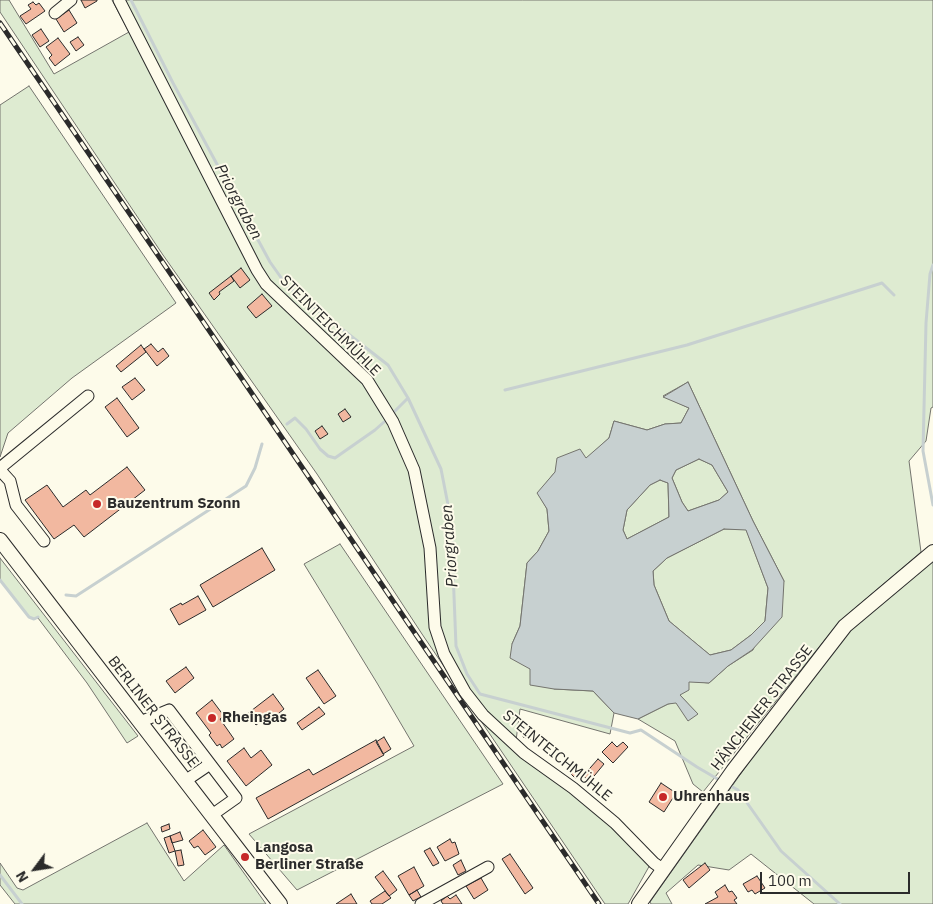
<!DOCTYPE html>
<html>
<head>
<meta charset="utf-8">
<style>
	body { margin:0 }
	#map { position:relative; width:933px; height:904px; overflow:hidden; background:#fdfbea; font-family:"IBM Plex Sans",sans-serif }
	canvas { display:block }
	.north { position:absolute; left:10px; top:844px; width:50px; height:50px; -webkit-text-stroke:4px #fdfbea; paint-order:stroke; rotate:239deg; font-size:14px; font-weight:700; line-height:20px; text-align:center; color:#2b2b2b }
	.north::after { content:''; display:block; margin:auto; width:18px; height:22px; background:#2b2b2b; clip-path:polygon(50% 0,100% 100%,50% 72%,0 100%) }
	.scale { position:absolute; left:760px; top:872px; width:150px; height:22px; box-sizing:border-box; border:2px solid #2b2b2b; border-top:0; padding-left:6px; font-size:15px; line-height:18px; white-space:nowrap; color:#2b2b2b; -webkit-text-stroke:4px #fdfbea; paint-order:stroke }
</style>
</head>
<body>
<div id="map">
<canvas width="933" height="904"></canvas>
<div class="north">N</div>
<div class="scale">100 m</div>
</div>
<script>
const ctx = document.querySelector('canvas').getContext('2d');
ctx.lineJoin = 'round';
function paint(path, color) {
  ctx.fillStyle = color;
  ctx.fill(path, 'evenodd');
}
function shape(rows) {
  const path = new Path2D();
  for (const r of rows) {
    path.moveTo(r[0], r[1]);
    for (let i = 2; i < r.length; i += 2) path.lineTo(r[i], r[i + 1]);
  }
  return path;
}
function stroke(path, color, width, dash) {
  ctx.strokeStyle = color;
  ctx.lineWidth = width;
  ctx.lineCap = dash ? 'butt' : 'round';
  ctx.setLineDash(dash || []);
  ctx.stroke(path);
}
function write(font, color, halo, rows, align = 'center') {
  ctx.font = font + ' "IBM Plex Sans",sans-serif';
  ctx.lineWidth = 4;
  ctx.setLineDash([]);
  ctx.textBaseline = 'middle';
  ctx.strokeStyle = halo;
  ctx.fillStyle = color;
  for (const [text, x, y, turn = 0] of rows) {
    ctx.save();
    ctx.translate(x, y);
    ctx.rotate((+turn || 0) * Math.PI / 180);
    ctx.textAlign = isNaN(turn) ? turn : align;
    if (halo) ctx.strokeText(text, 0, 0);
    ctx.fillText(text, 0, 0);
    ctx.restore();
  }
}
const green = shape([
	[0,0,9,0,54,74,129,32,112,0,933,0,933,407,931,408,926,441,909,461,921,552,840,621,703,792,693,784,675,741,638,719,668,704,676,702,697,714,680,695,689,681,709,683,728,666,753,650,784,581,753,521,688,382,663,396,689,408,681,423,665,424,647,430,614,421,609,438,586,459,555,472,538,493,547,509,549,531,538,551,527,563,520,626,512,644,530,669,554,689,593,691,614,713,610,734,520,709,515,749,571,789,651,863,628,904,605,904,422,634,317,474,163,255,0,12,0,0],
	[29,86,176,303,72,378,8,433,0,457,0,105,29,86],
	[699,459,712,465,728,492,719,500,688,511,682,502,672,478,676,470,699,459],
	[660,480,668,483,669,517,627,539,623,530,627,510,650,485,660,480],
	[724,529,746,529,768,588,765,621,751,635,731,650,710,655,669,621,654,585,653,571,667,558,724,529],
	[340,544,503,784,297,890,249,834,414,746,377,683,304,564,340,544],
	[0,558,138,736,127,743,87,683,38,618,34,619,29,617,0,580,0,558],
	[933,560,933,904,814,904,751,854,729,870,698,865,666,893,672,904,651,904,650,902,788,707,849,630,933,560],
	[147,823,184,881,224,845,266,904,15,904,0,885,0,863,17,888,23,890,147,823]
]);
paint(green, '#deebd1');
stroke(green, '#74746e', 1);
const water = shape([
	[688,382,753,521,784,581,782,617,752,650,728,666,709,683,689,682,689,690,680,695,698,714,688,721,676,703,668,704,638,719,614,713,593,691,554,689,530,685,530,669,510,658,512,644,520,626,527,563,538,551,549,531,547,509,537,493,555,472,557,458,580,449,586,458,609,438,614,421,647,430,665,424,681,423,689,408,663,397,688,382],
	[699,459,712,465,728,492,719,500,688,511,682,502,672,478,676,470,699,459],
	[660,480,668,483,669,517,627,539,623,530,627,510,650,485,660,480],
	[724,529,746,530,768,588,765,621,751,635,731,650,710,655,669,621,654,585,653,571,667,558,724,529]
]);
paint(water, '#c7d0d0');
stroke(water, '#74746e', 1);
stroke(shape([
	[131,0,173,83,270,262,287,286,388,365,408,398,441,469,451,520,456,646,467,674,480,694,630,733,641,730,697,767,721,781],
	[933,265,930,274,926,323,923,451,933,505],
	[505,390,687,345,882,283,894,295],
	[394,412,408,398],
	[287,424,295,418,306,429,320,449,328,456,335,458,375,430,384,422],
	[0,580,29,617,34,619,38,617],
	[66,595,76,596,246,486,255,468,262,444],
	[729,785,738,790,781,851,840,904],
	[0,875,22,904]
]), '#c7d0d0', 3);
const building = shape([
	[81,0,97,0,97,1,85,8,81,0],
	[33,2,36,5,39,3,45,11,26,24,20,16,31,9,28,5,33,2],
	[69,10,77,23,64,32,56,19,69,10],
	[41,29,49,41,40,47,32,35,41,29],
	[78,37,84,45,76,51,70,42,78,37],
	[58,38,70,54,55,66,49,58,52,55,46,47,58,38],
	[241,268,250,280,240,288,231,276,241,268],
	[231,276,234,281,219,292,220,294,214,300,209,293,231,276],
	[262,294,272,306,256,318,247,307,262,294],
	[151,344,158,352,163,348,169,356,157,366,144,349,151,344],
	[141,345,146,352,121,372,116,366,141,345],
	[135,378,145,390,132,400,122,387,135,378],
	[117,398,139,428,127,437,105,407,117,398],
	[345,409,351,417,343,422,338,414,345,409],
	[322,426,328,434,320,439,315,431,322,426],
	[127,467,145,490,84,537,74,525,54,539,25,500,47,485,63,507,86,490,90,495,127,467],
	[262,548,275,570,213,607,200,585,262,548],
	[198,596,206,610,179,625,170,609,181,603,182,605,198,596],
	[186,667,194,678,175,693,166,681,186,667],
	[318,670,336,696,324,704,306,678,318,670],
	[273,694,284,709,267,723,264,719,256,725,247,714,273,694],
	[212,700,224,716,220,719,234,739,222,748,220,744,217,746,209,735,211,733,196,713,212,700],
	[319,707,325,714,302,730,297,723,319,707],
	[526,730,535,733,532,740,523,737,526,730],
	[384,737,391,749,383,754,376,742,384,737],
	[376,740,384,755,268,819,256,798,309,769,313,775,376,740],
	[612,742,617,747,623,742,628,747,613,763,602,752,612,742],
	[244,748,251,758,261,750,272,765,246,786,227,761,244,748],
	[598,759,604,764,590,781,583,776,598,759],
	[576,769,581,773,576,779,571,774,576,769],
	[661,783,676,793,664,812,649,802,661,783],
	[169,824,170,829,162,832,161,827,169,824],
	[203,830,216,847,205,855,198,846,194,848,189,841,203,830],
	[180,832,183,840,172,843,170,836,180,832],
	[170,836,175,851,169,853,164,838,170,836],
	[450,839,452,843,455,842,459,854,445,861,437,847,450,839],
	[430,848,439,863,433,866,424,851,430,848],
	[181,850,184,865,178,866,175,851,181,850],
	[510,854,533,888,525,894,502,859,510,854],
	[461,860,466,871,458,875,453,865,461,860],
	[705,863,710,870,689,888,683,880,705,863],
	[414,867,424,886,409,895,398,876,414,867],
	[383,871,397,890,389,896,375,877,383,871],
	[757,876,765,888,755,894,752,890,748,892,743,884,757,876],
	[481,878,488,890,474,899,466,886,481,878],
	[725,885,729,892,732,891,737,898,734,900,737,904,705,904,718,897,715,892,725,885],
	[417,890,421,897,413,901,409,895,417,890],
	[385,891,391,898,382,904,372,904,370,901,385,891],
	[351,894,357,904,336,904,351,894],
	[456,895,462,904,443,904,441,901,447,896,450,899,456,895]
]);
paint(building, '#f2b8a0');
stroke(building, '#2b2b2b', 1);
const minor = shape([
	[119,0,257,270,266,284,367,380,393,422,414,470,430,548,435,627,444,654,465,692,483,715,524,753,573,788,615,823,654,863,664,870],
	[55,13,71,0],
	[0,468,88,396],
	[0,470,10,481,16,505,44,541],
	[140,722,169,710,236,798,212,815],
	[185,781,210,764],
	[421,904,488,867]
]);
const major = shape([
	[0,540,280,904],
	[639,904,733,771,845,626,933,552]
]);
stroke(minor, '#2b2b2b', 13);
stroke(major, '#2b2b2b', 16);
stroke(minor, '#fdfbea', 11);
stroke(major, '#fdfbea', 14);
const rail = shape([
	[0,23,599,904]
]);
stroke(rail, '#2b2b2b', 5);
stroke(rail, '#fdfbea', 3, [9]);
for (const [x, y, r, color] of [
	[97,504,5,"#c62828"],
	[212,718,5,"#c62828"],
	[663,797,5,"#c62828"],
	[245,857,5,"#c62828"]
]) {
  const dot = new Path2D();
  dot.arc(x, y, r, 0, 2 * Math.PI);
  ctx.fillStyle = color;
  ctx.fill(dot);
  stroke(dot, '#fdfbea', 2);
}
write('15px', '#2b2b2b', '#fdfbea', [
	["STEINTEICHMÜHLE",330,326,45],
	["HÄNCHENER STRASSE",762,708,-52],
	["BERLINER STRASSE",153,712,52],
	["STEINTEICHMÜHLE",557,756,39]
]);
write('bold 15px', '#2b2b2b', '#fdfbea', [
	["Bauzentrum Szonn",107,504],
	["Rheingas",222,718],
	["Uhrenhaus",673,797],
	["Langosa",255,848],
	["Berliner Straße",255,865]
], 'left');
write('italic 16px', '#2b2b2b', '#fdfbea', [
	["Priorgraben",238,202,62],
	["Priorgraben",450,546,-94]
]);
</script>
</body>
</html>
